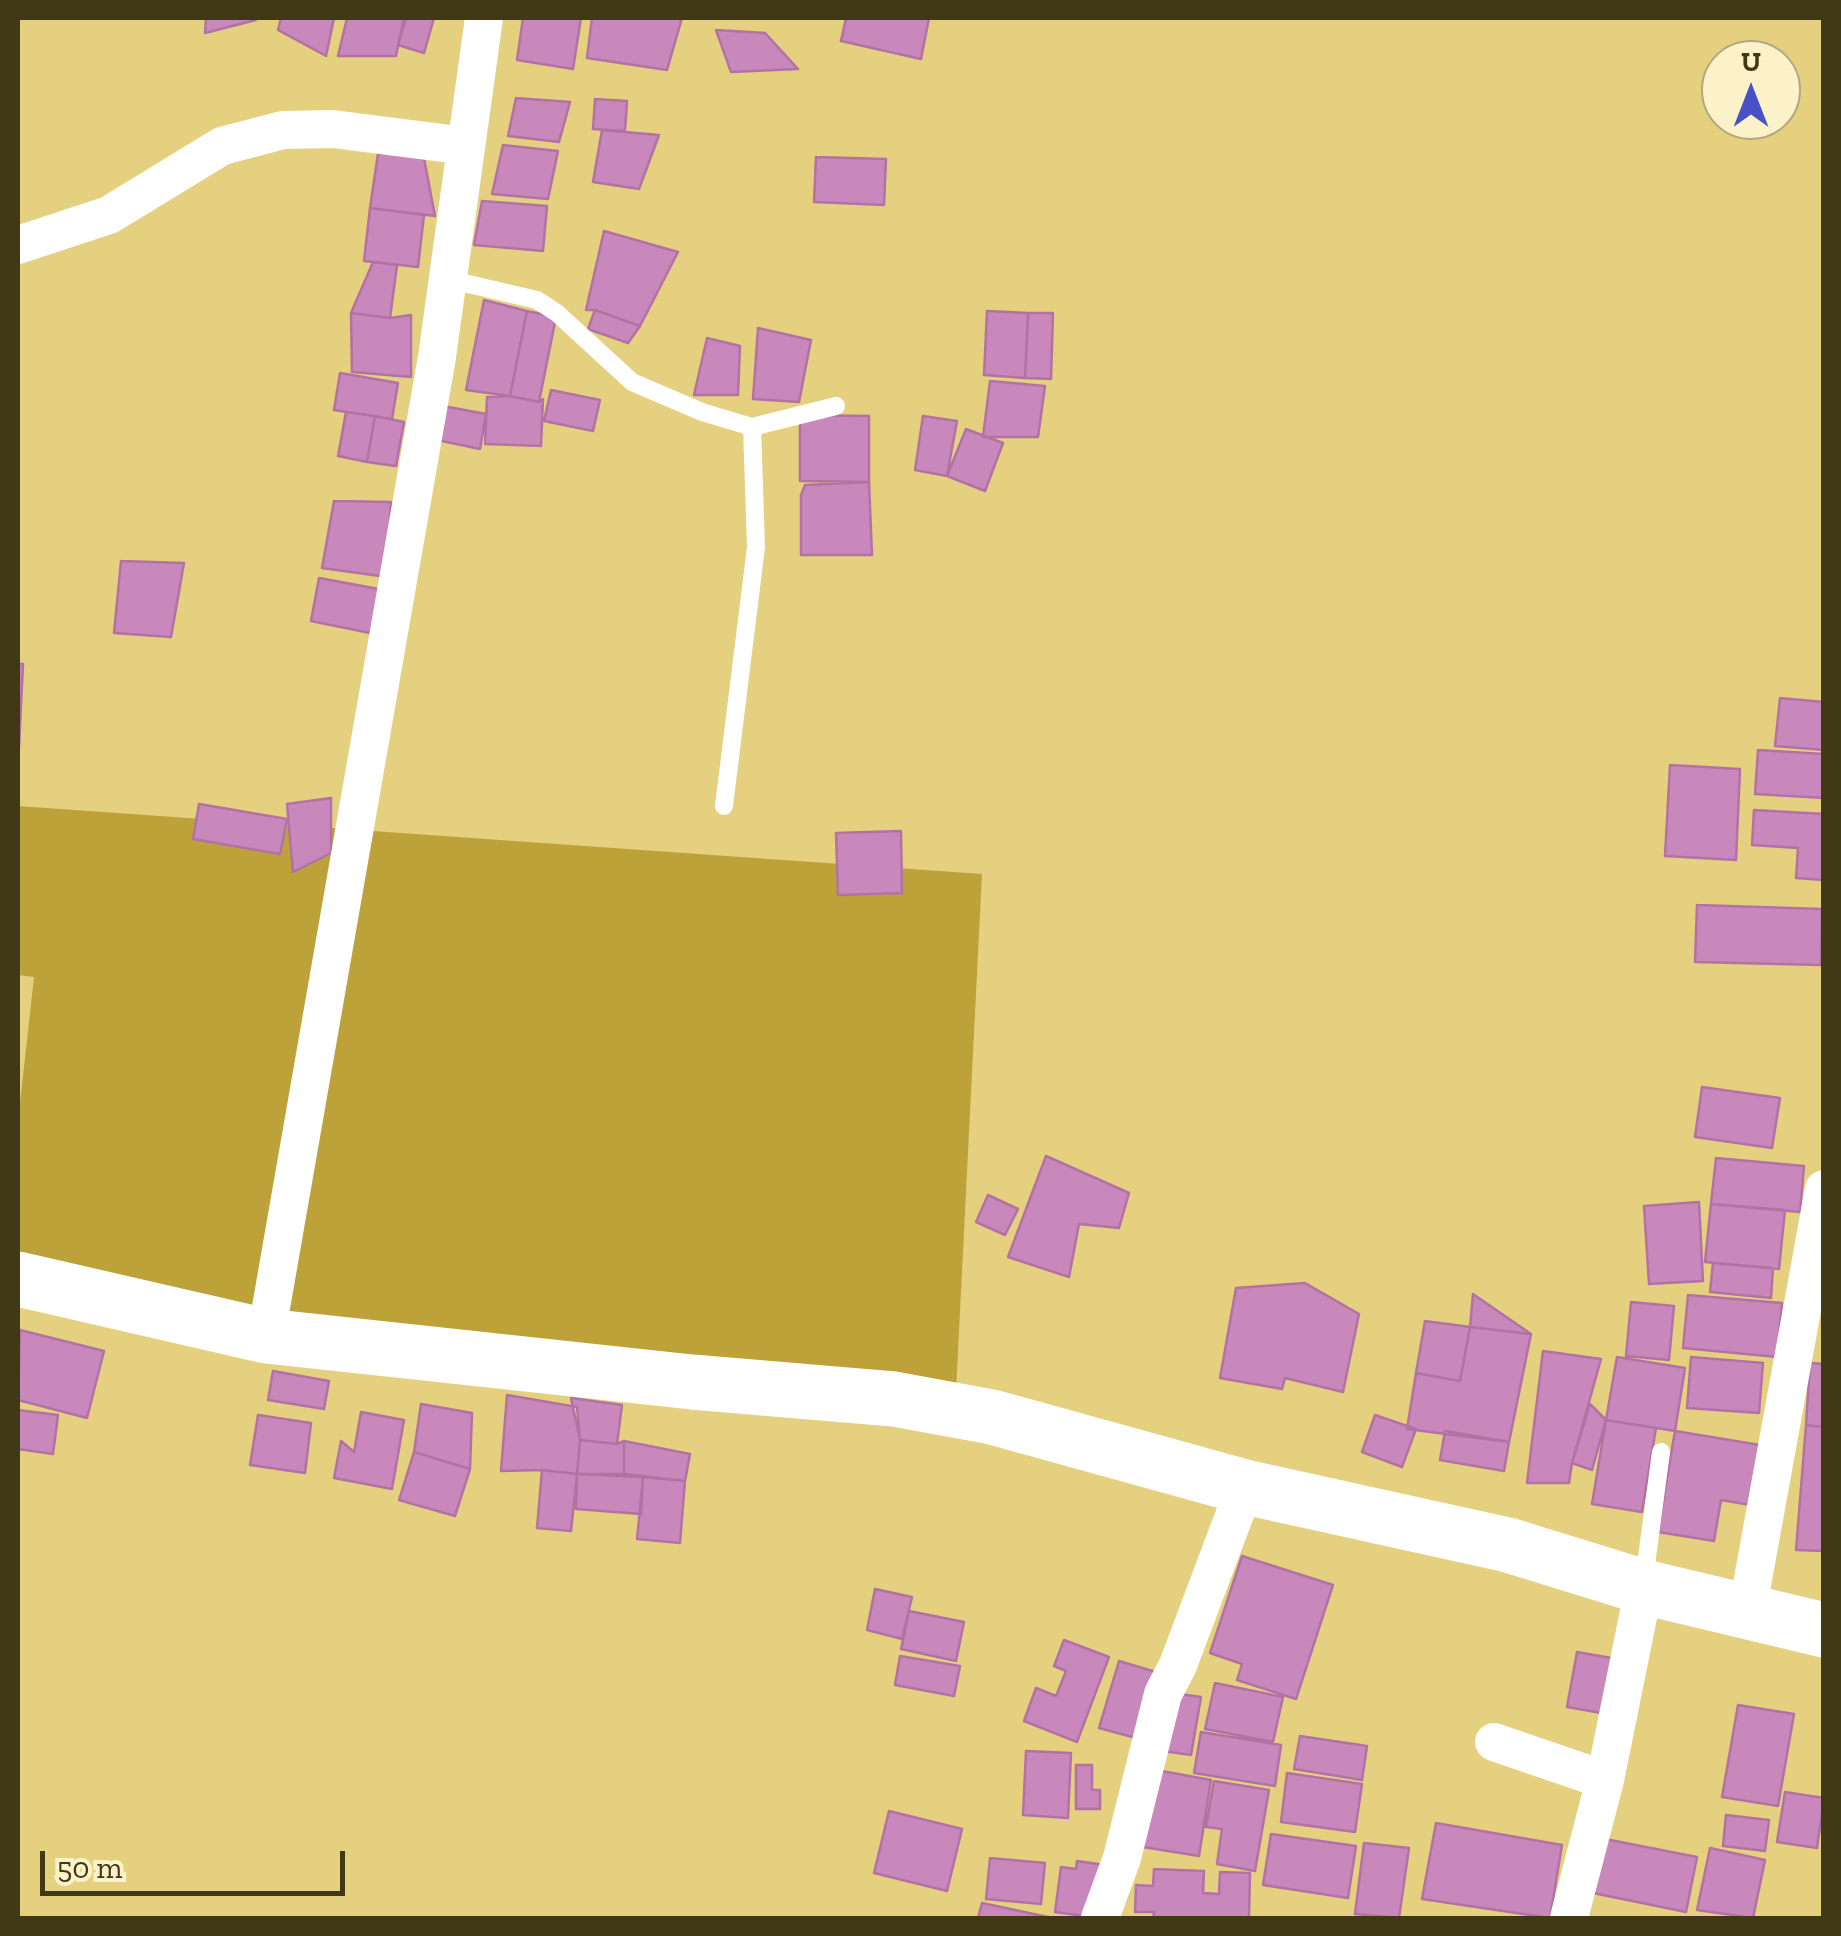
<!DOCTYPE html>
<html>
<head>
<meta charset="utf-8">
<style>
	body { margin:0 }
	#map { position:relative; width:1841px; height:1936px; overflow:hidden; background:#e5d07f; font-family:"Zilla Slab",serif }
	canvas { display:block }
	.frame { position:absolute; inset:0; border:20px solid #413816; pointer-events:none }
	.north { position:absolute; left:1701px; top:40px; width:100px; height:100px; box-sizing:border-box; background:#fcf2ca; border:2px solid #b1a882; border-radius:50%; rotate:0deg; font-size:28px; font-weight:700; line-height:40px; text-align:center; color:#413816 }
	.north::after { content:''; display:block; margin:auto; width:35px; height:45px; background:#4a51c6; clip-path:polygon(50% 0,100% 100%,50% 72%,0 100%) }
	.scale { position:absolute; left:40px; top:1851px; width:305px; height:45px; box-sizing:border-box; border:5px solid #413816; border-top:0; padding-left:12px; font-size:30px; line-height:35px; white-space:nowrap; color:#413816; -webkit-text-stroke:8px #fcf2ca; paint-order:stroke }
</style>
</head>
<body>
<div id="map">
<canvas width="1841" height="1936"></canvas>
<div class="frame"></div>
<div class="north">U</div>
<div class="scale">50 m</div>
</div>
<script>
const ctx = document.querySelector('canvas').getContext('2d');
ctx.lineJoin = 'round';
function paint(path, color) {
  ctx.fillStyle = color;
  ctx.fill(path, 'evenodd');
}
function shape(rows) {
  const path = new Path2D();
  for (const r of rows) {
    path.moveTo(r[0], r[1]);
    for (let i = 2; i < r.length; i += 2) path.lineTo(r[i], r[i + 1]);
  }
  return path;
}
function stroke(path, color, width, dash) {
  ctx.strokeStyle = color;
  ctx.lineWidth = width;
  ctx.lineCap = dash ? 'butt' : 'round';
  ctx.setLineDash(dash || []);
  ctx.stroke(path);
}
paint(shape([
	[18,806,982,874,956,1391,295,1326,18,1262,18,1121,34,977,18,975]
]), '#bca239');
const building = shape([
	[206,18,247,18,256,20,205,33,206,18],
	[281,18,334,18,326,56,278,30,281,18],
	[347,18,404,18,396,56,338,56,347,18],
	[406,18,434,18,424,53,398,45,406,18],
	[523,18,581,18,573,69,517,60,523,18],
	[592,18,682,18,667,70,587,58,592,18],
	[846,18,929,18,921,59,841,41,846,18],
	[716,30,765,33,798,69,731,72,716,30],
	[516,98,570,102,559,142,508,136,516,98],
	[595,99,627,101,625,131,593,129,595,99],
	[602,130,659,135,639,189,593,182,602,130],
	[503,145,558,151,548,199,492,194,503,145],
	[379,147,422,148,435,216,370,208,379,147],
	[816,157,886,159,884,205,814,202,816,157],
	[482,201,547,206,543,251,474,245,482,201],
	[370,208,424,215,418,267,364,261,370,208],
	[604,231,678,252,640,326,595,310,586,310,604,231],
	[373,262,397,265,390,318,351,313,373,262],
	[484,300,527,311,510,396,466,390,484,300],
	[595,310,640,326,628,343,588,329,595,310],
	[527,311,556,317,539,402,510,396,527,311],
	[987,311,1028,313,1025,378,984,375,987,311],
	[351,313,390,318,411,315,411,377,352,372,351,313],
	[1028,313,1053,313,1051,379,1025,378,1028,313],
	[758,328,811,340,799,402,753,399,758,328],
	[707,338,740,346,738,395,694,395,707,338],
	[340,373,398,383,392,419,334,410,340,373],
	[990,381,1045,386,1038,437,983,437,990,381],
	[551,390,600,400,593,431,544,421,551,390],
	[510,396,539,402,543,399,541,446,485,444,487,397,510,396],
	[443,406,486,414,480,449,437,440,443,406],
	[346,412,375,416,367,462,338,456,346,412],
	[800,415,869,416,869,482,800,481,800,415],
	[375,416,404,422,396,466,367,462,375,416],
	[923,416,957,421,947,476,915,470,923,416],
	[966,429,1003,443,985,491,947,476,966,429],
	[869,482,872,555,801,555,801,495,805,485,869,482],
	[334,501,391,502,387,577,322,568,334,501],
	[121,561,184,563,171,637,114,633,121,561],
	[319,578,384,590,375,634,311,621,319,578],
	[18,664,23,664,19,748,18,748,18,664],
	[1780,698,1824,702,1824,750,1775,746,1780,698],
	[1758,750,1824,754,1824,798,1755,794,1758,750],
	[1670,765,1740,769,1736,860,1665,856,1670,765],
	[331,798,331,853,293,872,287,804,331,798],
	[199,804,287,819,280,854,193,839,199,804],
	[1754,810,1824,814,1824,880,1796,878,1798,848,1752,845,1754,810],
	[901,831,902,893,838,895,836,833,901,831],
	[1697,905,1822,909,1821,965,1695,962,1697,905],
	[1702,1087,1780,1098,1772,1148,1695,1137,1702,1087],
	[1046,1156,1129,1193,1119,1228,1079,1224,1069,1277,1008,1257,1046,1156],
	[1716,1158,1804,1166,1800,1212,1711,1204,1716,1158],
	[988,1195,1018,1209,1005,1235,976,1222,988,1195],
	[1699,1202,1703,1281,1649,1284,1644,1206,1699,1202],
	[1711,1204,1785,1210,1779,1269,1705,1262,1711,1204],
	[1713,1263,1773,1268,1771,1298,1710,1292,1713,1263],
	[1305,1283,1359,1314,1343,1392,1285,1378,1282,1389,1220,1378,1236,1288,1305,1283],
	[1473,1294,1531,1334,1470,1327,1473,1294],
	[1688,1295,1782,1303,1777,1357,1683,1348,1688,1295],
	[1631,1302,1674,1306,1669,1360,1626,1356,1631,1302],
	[1425,1321,1470,1327,1460,1381,1416,1373,1425,1321],
	[1470,1327,1531,1334,1509,1442,1407,1429,1416,1373,1460,1381,1470,1327],
	[20,1330,104,1351,87,1418,18,1400,20,1330],
	[1543,1351,1601,1359,1572,1463,1569,1483,1527,1483,1543,1351],
	[1617,1357,1685,1368,1675,1431,1606,1420,1617,1357],
	[1691,1357,1763,1363,1759,1413,1687,1408,1691,1357],
	[1810,1363,1824,1364,1824,1427,1806,1425,1810,1363],
	[273,1371,329,1381,324,1409,268,1400,273,1371],
	[507,1395,577,1407,580,1440,577,1474,542,1470,501,1471,507,1395],
	[571,1398,622,1405,617,1444,580,1440,571,1398],
	[421,1404,472,1413,470,1469,414,1452,421,1404],
	[1590,1404,1606,1420,1592,1470,1572,1463,1590,1404],
	[18,1410,58,1415,53,1454,18,1449,18,1410],
	[361,1412,404,1420,392,1489,334,1478,341,1441,354,1452,361,1412],
	[258,1415,311,1423,305,1473,250,1465,258,1415],
	[1375,1415,1416,1429,1402,1467,1362,1452,1375,1415],
	[1606,1420,1656,1428,1642,1512,1592,1504,1606,1420],
	[1806,1425,1824,1427,1824,1551,1796,1550,1806,1425],
	[1445,1431,1509,1442,1504,1471,1440,1460,1445,1431],
	[1675,1431,1760,1445,1751,1505,1721,1500,1714,1541,1658,1532,1675,1431],
	[580,1440,617,1444,624,1441,624,1474,577,1474,580,1440],
	[624,1441,690,1454,685,1481,624,1474,624,1441],
	[414,1452,470,1469,455,1516,399,1500,414,1452],
	[542,1470,577,1474,571,1531,537,1528,542,1470],
	[577,1474,643,1477,641,1514,576,1509,577,1474],
	[643,1477,685,1481,680,1543,637,1539,643,1477],
	[1242,1556,1333,1585,1296,1699,1237,1680,1242,1664,1210,1653,1242,1556],
	[875,1589,912,1597,902,1639,867,1630,875,1589],
	[909,1611,964,1622,956,1661,901,1649,909,1611],
	[1064,1640,1109,1657,1077,1742,1024,1721,1036,1688,1056,1696,1066,1671,1054,1666,1064,1640],
	[1577,1652,1617,1659,1607,1714,1567,1707,1577,1652],
	[900,1656,960,1666,954,1696,895,1685,900,1656],
	[1119,1661,1166,1675,1147,1741,1099,1728,1119,1661],
	[1215,1683,1283,1697,1273,1742,1205,1729,1215,1683],
	[1166,1692,1201,1697,1191,1755,1156,1750,1166,1692],
	[1738,1705,1794,1714,1778,1806,1722,1797,1738,1705],
	[1201,1732,1281,1745,1275,1786,1194,1773,1201,1732],
	[1300,1736,1367,1746,1362,1780,1294,1769,1300,1736],
	[1026,1751,1071,1753,1068,1818,1023,1815,1026,1751],
	[1076,1765,1092,1765,1092,1790,1100,1790,1100,1809,1076,1809,1076,1765],
	[1156,1770,1211,1780,1199,1856,1143,1847,1156,1770],
	[1287,1773,1362,1784,1355,1832,1281,1822,1287,1773],
	[1214,1781,1269,1790,1255,1871,1217,1864,1222,1829,1206,1827,1214,1781],
	[1785,1792,1824,1798,1817,1848,1777,1842,1785,1792],
	[889,1811,962,1829,947,1891,874,1873,889,1811],
	[1726,1815,1769,1820,1765,1851,1723,1846,1726,1815],
	[1436,1823,1562,1845,1550,1918,1422,1899,1436,1823],
	[1271,1834,1356,1846,1348,1898,1263,1885,1271,1834],
	[1600,1838,1697,1857,1686,1912,1588,1892,1600,1838],
	[1364,1843,1409,1848,1399,1918,1355,1914,1364,1843],
	[1710,1848,1765,1860,1753,1918,1697,1910,1710,1848],
	[990,1858,1045,1863,1041,1904,986,1899,990,1858],
	[1077,1861,1105,1865,1098,1918,1055,1912,1061,1867,1076,1869,1077,1861],
	[1154,1869,1204,1871,1203,1893,1219,1894,1220,1872,1250,1873,1249,1918,1153,1918,1154,1912,1135,1912,1136,1885,1153,1886,1154,1869],
	[982,1903,1048,1917,1048,1918,978,1918,982,1903]
]);
paint(building, '#c988bb');
stroke(building, '#b272a4', 2.5);
stroke(shape([
	[447,279,537,300,557,313,632,382,702,412,752,427,836,406],
	[724,806,756,547,752,427],
	[1644,1580,1661,1452]
]), '#fff', 18);
stroke(shape([
	[18,245,109,215,222,146,283,130,333,129,466,146],
	[266,1336,437,357,484,18],
	[1747,1612,1824,1189],
	[1494,1742,1605,1780],
	[1100,1918,1122,1858,1163,1694,1178,1665,1245,1487],
	[1569,1918,1605,1780,1644,1587]
]), '#fff', 38);
stroke(shape([
	[18,1279,266,1336,692,1382,894,1399,992,1417,1245,1487,1508,1545,1644,1587,1824,1630]
]), '#fff', 55);
</script>
</body>
</html>
